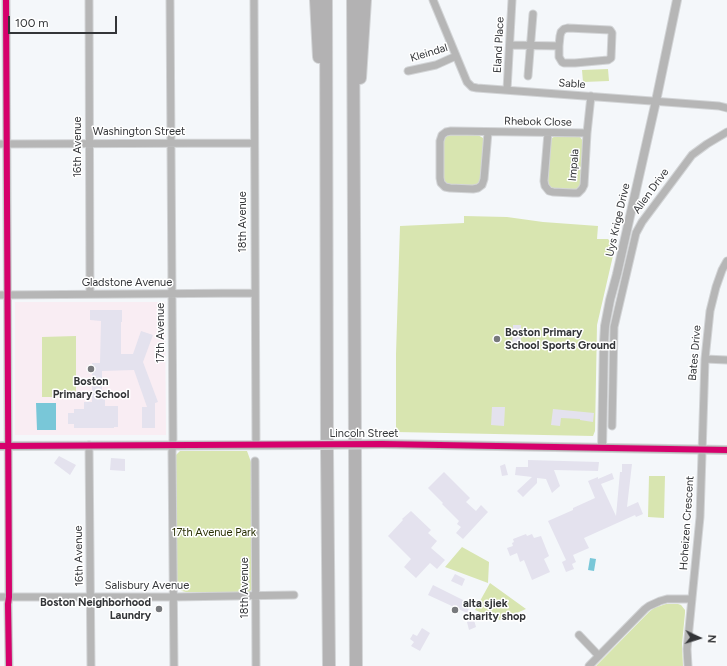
<!DOCTYPE html>
<html>
<head>
<meta charset="utf-8">
<style>
	body { margin:0 }
	#map { position:relative; width:727px; height:666px; overflow:hidden; background:#f4f7fa; font-family:Figtree,sans-serif }
	canvas { display:block }
	.north { position:absolute; left:679px; top:618px; width:40px; height:40px; -webkit-text-stroke:3px #fff; paint-order:stroke; rotate:94deg; font-size:11px; font-weight:700; line-height:16px; text-align:center; color:#333538 }
	.north::after { content:''; display:block; margin:auto; width:14px; height:18px; background:#333538; clip-path:polygon(50% 0,100% 100%,50% 72%,0 100%) }
	.scale { position:absolute; left:8px; top:16px; width:109px; height:18px; box-sizing:border-box; border:2px solid #333538; border-top:0; padding-left:5px; font-size:12px; line-height:14px; white-space:nowrap; color:#333538; -webkit-text-stroke:3px #fff; paint-order:stroke }
</style>
</head>
<body>
<div id="map">
<canvas width="727" height="666"></canvas>
<div class="north">N</div>
<div class="scale">100 m</div>
</div>
<script>
const ctx = document.querySelector('canvas').getContext('2d');
ctx.lineJoin = 'round';
function paint(path, color) {
  ctx.fillStyle = color;
  ctx.fill(path, 'evenodd');
}
function shape(rows) {
  const path = new Path2D();
  for (const r of rows) {
    path.moveTo(r[0], r[1]);
    for (let i = 2; i < r.length; i += 2) path.lineTo(r[i], r[i + 1]);
  }
  return path;
}
function stroke(path, color, width, dash) {
  ctx.strokeStyle = color;
  ctx.lineWidth = width;
  ctx.lineCap = dash ? 'butt' : 'round';
  ctx.setLineDash(dash || []);
  ctx.stroke(path);
}
function write(font, color, halo, rows, align = 'center') {
  ctx.font = font + ' Figtree,sans-serif';
  ctx.lineWidth = 3;
  ctx.setLineDash([]);
  ctx.textBaseline = 'middle';
  ctx.strokeStyle = halo;
  ctx.fillStyle = color;
  for (const [text, x, y, turn = 0] of rows) {
    ctx.save();
    ctx.translate(x, y);
    ctx.rotate((+turn || 0) * Math.PI / 180);
    ctx.textAlign = isNaN(turn) ? turn : align;
    if (halo) ctx.strokeText(text, 0, 0);
    ctx.fillText(text, 0, 0);
    ctx.restore();
  }
}
paint(shape([
	[15,302,165,302,166,435,15,435]
]), '#f9edf3');
paint(shape([
	[608,69,609,81,583,82,582,70],
	[448,134,478,135,483,138,484,142,481,179,480,182,476,185,451,185,447,184,443,180,444,138],
	[555,136,578,137,580,137,583,141,581,185,578,189,576,190,552,189,549,187,547,182,550,143,551,139],
	[464,216,507,217,543,222,598,226,597,239,608,239,615,247,597,325,595,431,593,436,396,432,396,354,400,226,464,223],
	[76,336,76,397,42,397,42,337],
	[180,451,247,451,251,462,252,483,252,589,249,592,186,592,182,591,179,588,177,583,176,455],
	[649,476,665,476,664,518,648,517],
	[462,547,489,562,488,583,445,567],
	[490,583,526,609,500,620,475,610],
	[666,604,678,604,681,605,685,610,685,613,682,644,683,666,596,666,649,612,654,608]
]), '#d8e5b0');
paint(shape([
	[36,403,56,403,56,430,37,430],
	[590,558,596,559,594,571,588,570]
]), '#79c7d8');
paint(shape([
	[90,310,122,310,122,322,121,322,121,354,133,354,141,331,153,335,143,362,158,402,155,403,155,428,142,428,142,407,147,407,134,370,102,371,102,390,105,390,105,406,118,406,118,427,114,427,114,428,74,428,74,424,68,424,68,413,74,413,74,409,84,409,84,402,92,402,92,363,100,363,101,321,90,320],
	[513,325,521,325,521,347,512,347],
	[492,407,505,407,504,426,491,425],
	[553,409,594,413,593,422,580,420,580,419,561,418,560,426,551,425],
	[59,456,76,465,70,475,54,463],
	[111,458,125,459,125,471,110,470],
	[528,460,599,462,598,471,554,470,560,486,552,493,546,479,537,478,537,483,523,497,517,491,532,477,515,475,516,467,528,467],
	[505,464,508,475,502,476,500,466],
	[622,464,632,464,627,507,638,502,643,514,636,517,635,515,584,538,589,548,573,555,576,562,572,564,574,569,566,572,562,562,566,560,548,521,573,510,573,508,595,498,588,481,598,477,598,479,612,473,614,479,601,484,616,516,620,472,622,472],
	[444,472,470,498,466,502,476,511,481,505,488,512,463,539,456,533,461,527,457,524,459,521,442,504,443,503,428,488],
	[411,511,431,530,428,533,437,541,431,548,445,560,437,569,430,563,416,578,404,567,411,559,388,536,403,520,402,519],
	[526,534,527,536,532,534,534,538,541,536,549,556,544,559,550,572,532,580,524,560,520,562,517,553,510,556,507,548,513,546,512,543,514,542,513,539],
	[455,574,465,579,462,586,451,581],
	[433,585,471,604,467,613,428,595],
	[474,620,476,627,469,630,467,622],
	[422,628,430,633,420,651,411,646,414,642,410,639,413,634,417,636]
]), '#e4e2ee');
const minor = shape([
	[6,0,9,597,8,604,9,666],
	[89,0,90,294],
	[170,0,173,439,172,452,174,666],
	[254,0,256,445],
	[433,0,467,82,472,87,477,88,719,106,727,108],
	[568,28,610,30,612,33,611,58,608,60,575,63,564,63,562,62,559,57,559,46,560,36,561,32,564,29,568,28],
	[510,45,559,46],
	[408,71,436,65,456,56],
	[528,76,533,14],
	[507,90,512,0],
	[488,132,484,179,482,185,478,188,473,189,450,188,445,187,441,183,440,178,440,141,442,135,446,132,451,131,587,133],
	[548,133,544,181,545,186,549,191,553,192,573,193,578,193,582,189,584,185,587,133,591,96],
	[0,144,254,143],
	[0,295,254,293],
	[705,359,727,360],
	[612,426,614,327,636,233,642,222,692,155,707,144,727,132],
	[89,445,91,666],
	[255,461,256,666],
	[0,597,174,597,294,595],
	[579,635,599,656],
	[589,666,645,609,649,606,660,601,667,599,692,599],
	[688,666,687,649,700,517,705,359,710,311,716,287,722,270,727,261]
]);
const tertiary = shape([
	[382,444,727,450],
	[0,446,317,445],
	[602,448,604,343,605,326,610,300,617,274,656,101,677,0]
]);
const motorway = shape([
	[316,0,319,57],
	[326,0,327,451,329,666],
	[353,0,356,666],
	[360,78,365,0]
]);
stroke(minor, '#d2d4d6', 9);
stroke(tertiary, '#d2d4d6', 10);
stroke(motorway, '#d2d4d6', 14);
stroke(minor, '#b6b6b6', 7);
stroke(tertiary, '#b6b6b6', 8);
stroke(motorway, '#b3b2b3', 12);
const tertiaryBridge = shape([
	[317,445,382,444]
]);
stroke(tertiaryBridge, '#d2d4d6', 10, []);
stroke(tertiaryBridge, '#b6b6b6', 8);
stroke(shape([
	[6,0,9,597,8,604,9,666],
	[0,446,382,444,727,450]
]), '#d6006c', 6);
for (const [x, y, r, color] of [
	[497,339,4,"#77797c"],
	[91,369,4,"#77797c"],
	[159,609,4,"#77797c"],
	[455,610,4,"#77797c"]
]) {
  const dot = new Path2D();
  dot.arc(x, y, r, 0, 2 * Math.PI);
  ctx.fillStyle = color;
  ctx.fill(dot);
  stroke(dot, '#fff', 1.5);
}
write('11px', '#333538', '#fff', [
	["Eland Place",499,45,-87],
	["Kleindal",429,53,-17],
	["Sable",572,84,4],
	["Rhebok Close",538,122,1],
	["Washington Street",139,132],
	["16th Avenue",78,147,-90],
	["Impala",574,165,-85],
	["Allen Drive",651,191,-54],
	["Uys Krige Drive",618,220,-77],
	["18th Avenue",243,222,-90],
	["Gladstone Avenue",127,283],
	["17th Avenue",161,333,-90],
	["Bates Drive",695,353,-85],
	["Lincoln Street",364,434],
	["Hoheizen Crescent",687,523,-86],
	["16th Avenue",79,556,-91],
	["Salisbury Avenue",147,586],
	["18th Avenue",245,588,-90]
]);
write('bold 11px', '#333538', '#fff', [
	["Boston Primary",505,333],
	["School Sports Ground",505,346],
	["Boston",91,382,"center"],
	["Primary School",91,395,"center"],
	["Boston Neighborhood",151,603,"right"],
	["Laundry",151,616,"right"],
	["alta sjiek",463,604],
	["charity shop",463,617]
], 'left');
write('11px', '#282f03', '#fff', [
	["17th Avenue Park",214,533]
]);
</script>
</body>
</html>
